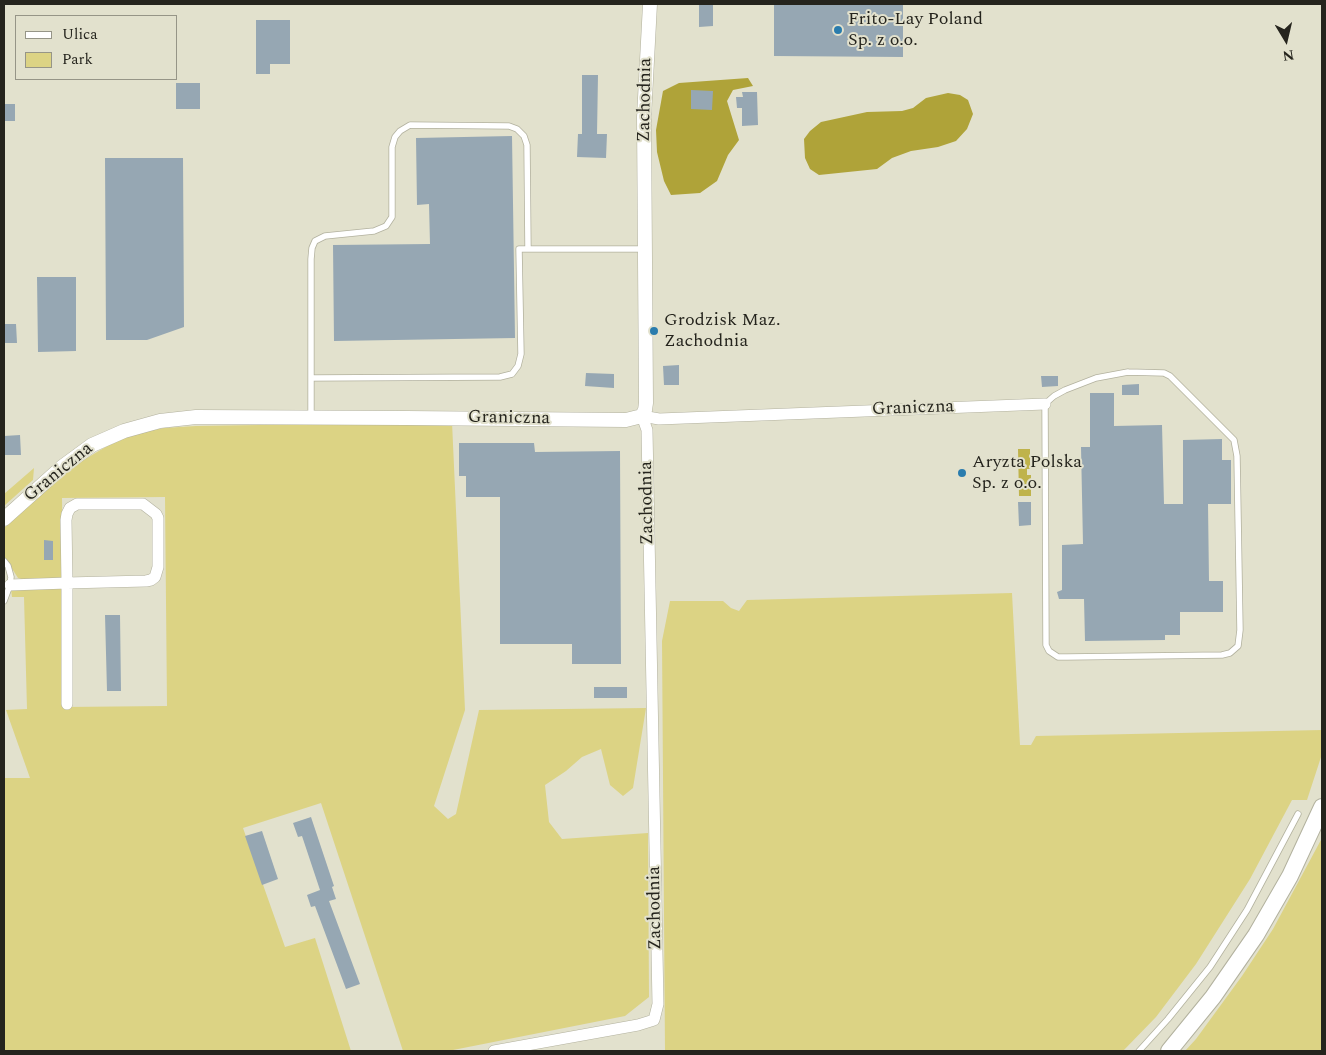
<!DOCTYPE html>
<html>
<head>
<meta charset="utf-8">
<style>
	body { margin:0 }
	#map { position:relative; width:1326px; height:1055px; overflow:hidden; background:#e2e1cd; font-family:Spectral,serif }
	canvas { display:block }
	.frame { position:absolute; inset:0; border:5px solid #25241d; pointer-events:none }
	.legend { position:absolute; left:15px; top:15px; width:162px; height:65px; box-sizing:border-box; background:#e2e1cd; border:1px solid #969587; margin:0; padding:6px 9px; list-style:none; font-size:15px; color:#25241d }
	.legend li { display:flex; align-items:center; gap:10px; height:25px }
	.legend b { width:25px; border:1px solid #969587 }
	.north { position:absolute; left:1261px; top:15px; width:50px; height:50px; -webkit-text-stroke:4px #e2e1cd; paint-order:stroke; rotate:171deg; font-size:14px; font-weight:700; line-height:20px; text-align:center; color:#25241d }
	.north::after { content:''; display:block; margin:auto; width:18px; height:22px; background:#25241d; clip-path:polygon(50% 0,100% 100%,50% 72%,0 100%) }
</style>
</head>
<body>
<div id="map">
<canvas width="1326" height="1055"></canvas>
<div class="frame"></div>
<ul class="legend">
<li><b style="height:6px;background:#fff"></b>Ulica</li>
<li><b style="height:14px;background:#dcd384"></b>Park</li>
</ul>
<div class="north">N</div>
</div>
<script>
const ctx = document.querySelector('canvas').getContext('2d');
ctx.lineJoin = 'round';
function paint(path, color) {
  ctx.fillStyle = color;
  ctx.fill(path, 'evenodd');
}
function shape(rows) {
  const path = new Path2D();
  for (const r of rows) {
    path.moveTo(r[0], r[1]);
    for (let i = 2; i < r.length; i += 2) path.lineTo(r[i], r[i + 1]);
  }
  return path;
}
function stroke(path, color, width, dash) {
  ctx.strokeStyle = color;
  ctx.lineWidth = width;
  ctx.lineCap = dash ? 'butt' : 'round';
  ctx.setLineDash(dash || []);
  ctx.stroke(path);
}
function write(font, color, halo, rows, align = 'center') {
  ctx.font = font + ' Spectral,serif';
  ctx.lineWidth = 4;
  ctx.setLineDash([]);
  ctx.textBaseline = 'middle';
  ctx.strokeStyle = halo;
  ctx.fillStyle = color;
  for (const [text, x, y, turn = 0] of rows) {
    ctx.save();
    ctx.translate(x, y);
    ctx.rotate((+turn || 0) * Math.PI / 180);
    ctx.textAlign = isNaN(turn) ? turn : align;
    if (halo) ctx.strokeText(text, 0, 0);
    ctx.fillText(text, 0, 0);
    ctx.restore();
  }
}
paint(shape([
	[452,422,465,710,434,806,448,819,456,814,479,710,646,708,633,788,623,796,610,785,601,749,582,757,566,771,545,785,549,822,562,839,648,833,649,997,625,1016,448,1051,403,1051,321,803,243,828,285,947,315,938,351,1051,4,1051,4,778,30,778,6,710,27,709,24,597,12,597,11,589,63,586,64,707,167,706,165,497,62,498,63,579,25,580,18,578,4,556,4,528,58,478,75,465,109,445,136,433,164,428,196,426],
	[34,468,33,480,4,506,4,494],
	[1012,593,1020,745,1031,745,1036,736,1322,730,1322,754,1307,800,1292,800,1250,879,1196,964,1156,1017,1123,1051,665,1051,662,641,670,601,723,601,731,608,739,611,747,600],
	[1322,838,1322,1051,1185,1051,1196,1039,1242,976,1273,929]
]), '#dcd384');
paint(shape([
	[748,78,753,86,733,90,727,101,739,140,728,155,717,181,700,193,671,195,664,181,657,152,656,130,663,91,679,83],
	[948,93,960,95,968,100,973,114,967,129,956,141,938,147,911,151,892,158,877,169,819,175,810,169,805,158,804,139,810,131,821,122,867,112,902,111,913,108,926,98]
]), '#afa339');
paint(shape([
	[1018,449,1030,449,1030,469,1027,469,1027,475,1031,475,1031,496,1019,496]
]), '#bfb34b');
paint(shape([
	[699,4,713,4,713,26,699,27],
	[774,4,903,4,903,57,774,56],
	[256,20,290,20,290,64,270,64,270,74,256,74],
	[582,75,598,75,597,134,607,134,606,158,577,157,578,134,582,134],
	[176,83,200,83,200,109,176,109],
	[691,90,713,91,712,110,691,109],
	[742,92,757,92,758,125,742,126,742,108,737,108,736,97,743,97],
	[4,104,15,104,15,121,4,121],
	[512,136,515,338,334,341,333,245,430,244,429,204,417,205,416,138],
	[105,158,183,158,184,327,147,340,106,340],
	[37,277,76,277,76,351,38,352],
	[4,324,16,324,17,343,4,343],
	[679,365,679,385,664,385,663,366],
	[586,373,614,374,614,388,585,386],
	[1041,376,1058,376,1058,386,1042,387],
	[1139,384,1139,395,1122,395,1122,385],
	[1090,393,1114,393,1114,426,1162,425,1164,504,1183,504,1183,440,1222,439,1222,460,1231,460,1231,504,1208,504,1209,581,1223,581,1223,612,1180,612,1180,635,1165,635,1165,640,1085,641,1084,599,1059,599,1057,592,1062,590,1062,545,1083,544,1081,447,1090,447],
	[20,435,21,455,4,455,4,436],
	[459,443,534,443,535,452,620,451,621,664,572,664,572,644,500,644,500,497,466,497,466,476,459,476],
	[1018,502,1031,502,1031,525,1019,526],
	[44,540,53,541,53,560,44,560],
	[105,615,120,615,121,691,107,691],
	[594,687,627,687,627,698,594,698],
	[311,817,334,886,332,887,336,899,329,901,360,984,346,989,315,906,311,907,307,895,320,890,302,836,298,837,293,823],
	[262,831,278,879,262,885,245,836]
]), '#96a7b3');
const service = shape([
	[1128,372,1164,373,1170,376,1234,440,1237,456,1240,630,1238,646,1230,653,1222,655,1067,657,1058,657,1049,651,1046,645,1045,404,1054,396,1065,390,1096,378,1128,372],
	[311,378,500,377,512,374,518,366,521,354,519,249,528,249],
	[311,418,311,259,312,248,315,241,325,236,374,231,386,226,392,217,392,147,395,137,400,131,410,125,509,126,517,129,524,136,527,145,528,249,646,249],
	[4,561,8,566,11,577,10,585,4,601],
	[1139,1051,1168,1019,1210,967,1247,910,1298,814]
]);
const minor = shape([
	[642,416,659,419,1045,404],
	[10,585,67,583,146,581,151,580,155,577,158,567,158,518,156,514,143,504,77,504,70,508,67,514,66,520,67,583,67,704],
	[494,1051,638,1025,654,1020,658,1004,647,430,642,416]
]);
const tertiary = shape([
	[4,519,62,467,92,445,124,431,160,421,196,417,406,418,626,420,642,416,645,410,646,403,644,117,650,4]
]);
const secondary = shape([
	[1169,1051,1213,997,1256,935,1290,876,1322,807]
]);
stroke(service, '#b2b19e', 7);
stroke(minor, '#b2b19e', 12);
stroke(tertiary, '#b2b19e', 15);
stroke(secondary, '#b2b19e', 18);
stroke(service, '#fff', 5.5);
stroke(minor, '#fff', 11);
stroke(tertiary, '#fff', 14);
stroke(secondary, '#fff', 16);
for (const [x, y, r, color] of [
	[838,30,5,"#2a7cad"],
	[654,331,5,"#2a7cad"],
	[962,473,5,"#2a7cad"]
]) {
  const dot = new Path2D();
  dot.arc(x, y, r, 0, 2 * Math.PI);
  ctx.fillStyle = color;
  ctx.fill(dot);
  stroke(dot, '#e2e1cd', 2);
}
write('18px', '#25241d', '#e2e1cd', [
	["Frito-Lay Poland",848,20],
	["Sp. z o.o.",848,41],
	["Grodzisk Maz.",664,321],
	["Zachodnia",664,342],
	["Aryzta Polska",972,463],
	["Sp. z o.o.",972,484]
], 'left');
write('18px', '#25241d', '#e2e1cd', [
	["Zachodnia",646,100,-89],
	["Graniczna",913,409,-2],
	["Graniczna",509,419,1],
	["Graniczna",59,473,-39],
	["Zachodnia",648,503,-91],
	["Zachodnia",656,908,-91]
]);
</script>
</body>
</html>
